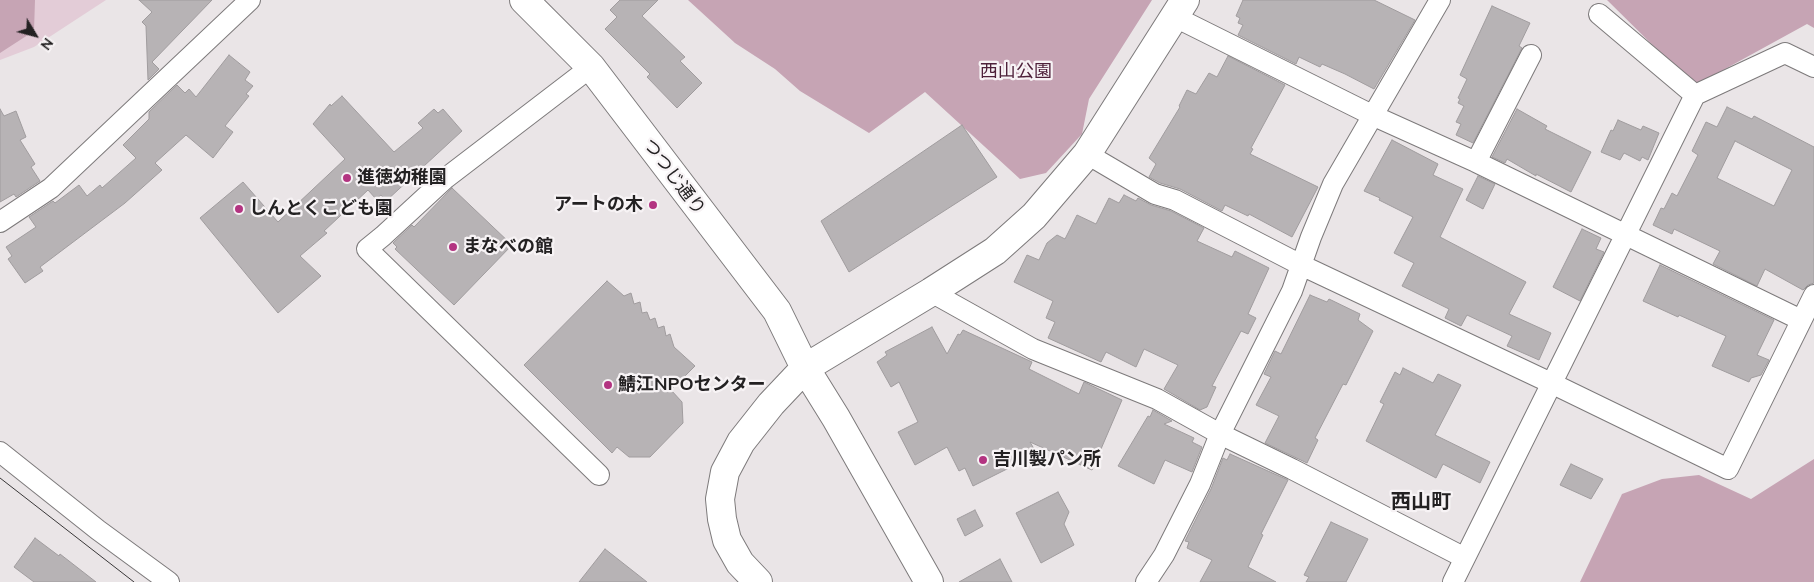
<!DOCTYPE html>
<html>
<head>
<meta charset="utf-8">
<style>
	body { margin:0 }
	#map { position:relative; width:1814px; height:582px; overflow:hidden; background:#eae5e7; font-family:Mulish,sans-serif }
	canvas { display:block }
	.north { position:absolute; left:10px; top:10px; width:50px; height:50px; -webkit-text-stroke:4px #f7f3f5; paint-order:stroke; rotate:127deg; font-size:14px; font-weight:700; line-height:20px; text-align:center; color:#232122 }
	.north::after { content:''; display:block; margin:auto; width:18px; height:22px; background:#232122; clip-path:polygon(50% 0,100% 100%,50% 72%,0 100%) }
</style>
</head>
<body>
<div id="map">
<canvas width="1814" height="582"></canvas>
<div class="north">N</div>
</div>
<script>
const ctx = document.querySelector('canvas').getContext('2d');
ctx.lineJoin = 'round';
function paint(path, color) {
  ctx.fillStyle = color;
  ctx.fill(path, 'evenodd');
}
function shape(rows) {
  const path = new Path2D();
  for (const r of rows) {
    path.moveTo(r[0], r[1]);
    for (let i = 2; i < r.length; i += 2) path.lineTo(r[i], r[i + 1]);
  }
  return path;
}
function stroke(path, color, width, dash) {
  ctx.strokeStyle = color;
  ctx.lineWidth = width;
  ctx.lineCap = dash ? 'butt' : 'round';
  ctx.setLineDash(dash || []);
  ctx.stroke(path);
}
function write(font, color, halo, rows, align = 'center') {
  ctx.font = font + ' Mulish,"Noto Sans JP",sans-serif';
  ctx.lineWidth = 4.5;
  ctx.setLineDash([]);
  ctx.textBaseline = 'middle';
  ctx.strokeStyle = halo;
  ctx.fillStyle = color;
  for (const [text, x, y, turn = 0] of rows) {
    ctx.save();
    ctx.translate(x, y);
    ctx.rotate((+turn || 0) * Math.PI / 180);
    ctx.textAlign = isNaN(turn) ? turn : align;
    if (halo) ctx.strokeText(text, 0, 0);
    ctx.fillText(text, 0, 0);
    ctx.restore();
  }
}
paint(shape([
	[0,0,106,0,34,47,0,60]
]), '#e3ccd7');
paint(shape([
	[0,0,35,0,34,31,0,53],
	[688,0,1152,0,1089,99,1082,134,1046,173,1020,179,925,92,869,133,800,91,775,69,735,43],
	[1607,0,1814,0,1814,28,1807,24,1694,86],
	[1814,459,1814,582,1580,582,1622,494,1662,479,1699,475,1751,499]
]), '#c6a4b4');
const building = shape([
	[139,0,212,0,152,62,159,69,148,80,146,26,142,22,152,12,139,0],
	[620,0,658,0,642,16,685,57,680,61,702,83,677,108,647,77,650,74,605,29,617,17,610,10,620,0],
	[1243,0,1374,0,1415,20,1374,89,1345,74,1322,64,1320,67,1299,57,1296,64,1238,35,1243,25,1238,23,1240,18,1236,16,1243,0],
	[1492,6,1530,23,1519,46,1522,48,1473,143,1456,135,1461,124,1456,122,1464,106,1458,103,1460,99,1458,98,1467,79,1460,75,1492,6],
	[229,55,250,72,245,80,253,86,246,94,249,96,225,126,233,132,213,158,186,135,155,163,162,170,125,203,40,267,43,271,25,283,8,259,12,256,6,247,36,227,29,217,53,201,55,203,79,185,87,196,100,185,102,188,136,158,123,145,149,119,149,112,177,85,185,93,189,89,196,97,229,55],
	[1228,56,1285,85,1251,148,1253,149,1250,154,1318,187,1292,237,1249,214,1248,216,1225,205,1222,211,1180,189,1160,183,1149,177,1156,164,1149,158,1180,107,1179,106,1187,90,1196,94,1209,73,1217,77,1228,56],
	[342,96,394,152,423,128,418,123,434,109,438,113,443,109,462,131,386,201,381,195,376,199,368,190,324,231,327,233,300,256,321,276,278,313,200,218,243,182,278,222,345,159,313,124,330,104,331,106,342,96],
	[1727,107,1752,119,1754,116,1814,147,1814,283,1808,285,1803,290,1765,269,1757,286,1713,264,1720,251,1674,229,1672,234,1653,225,1661,208,1664,209,1672,193,1677,196,1698,155,1692,151,1706,122,1717,127,1727,107],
	[1735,141,1792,170,1774,206,1717,178,1735,141],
	[0,109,4,116,16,111,26,137,20,140,35,164,31,167,40,181,16,197,14,194,0,202,0,109],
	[1517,109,1547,126,1545,129,1591,152,1571,192,1536,174,1536,176,1507,159,1505,163,1492,157,1517,109],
	[1618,120,1641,130,1643,126,1659,133,1648,160,1642,157,1640,161,1624,153,1620,160,1601,152,1611,130,1613,131,1618,120],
	[962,125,997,177,849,272,821,221,962,125],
	[1392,140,1438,164,1433,175,1463,189,1440,237,1526,282,1509,314,1551,333,1539,360,1507,346,1512,336,1467,315,1461,326,1445,318,1449,309,1402,286,1414,263,1394,253,1413,217,1379,200,1380,198,1364,191,1392,140],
	[1478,176,1495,184,1483,209,1466,200,1478,176],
	[452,188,512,245,454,305,395,249,397,247,393,243,412,225,414,227,452,188],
	[1124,195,1136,201,1138,198,1151,205,1171,211,1204,228,1197,241,1232,257,1235,251,1269,268,1248,314,1256,318,1248,334,1241,331,1212,386,1216,387,1207,407,1200,410,1164,389,1178,365,1144,349,1136,367,1106,352,1101,362,1048,338,1055,322,1046,318,1053,301,1014,282,1027,255,1039,260,1047,243,1057,235,1065,239,1077,215,1096,224,1109,198,1119,203,1124,195],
	[1582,229,1601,238,1596,249,1604,252,1580,301,1553,287,1582,229],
	[1660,265,1774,320,1757,355,1769,360,1761,375,1751,378,1749,382,1712,366,1726,336,1679,315,1678,317,1643,301,1660,265],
	[607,281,624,296,631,293,634,304,640,302,642,313,647,312,650,320,655,318,658,328,664,326,666,336,670,334,674,347,695,366,671,390,682,402,683,423,650,457,629,457,617,447,612,453,524,365,607,281],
	[1310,295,1327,302,1329,299,1360,314,1358,320,1373,331,1346,385,1343,384,1315,438,1318,440,1307,463,1265,443,1279,416,1256,405,1271,377,1264,374,1275,351,1281,354,1310,295],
	[932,327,947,354,958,334,960,335,963,330,1032,362,1029,369,1079,394,1084,382,1122,400,1092,470,1030,442,1037,454,973,486,965,468,959,471,947,447,915,465,898,432,918,422,899,382,891,387,877,362,887,355,885,352,932,327],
	[1403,368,1433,383,1438,374,1461,385,1435,435,1490,462,1480,483,1443,464,1436,478,1366,441,1384,404,1380,402,1395,372,1400,375,1403,368],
	[1153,410,1172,421,1164,424,1194,438,1192,442,1202,447,1192,472,1165,460,1154,484,1118,466,1148,416,1150,417,1153,410],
	[1230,454,1288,480,1261,534,1263,535,1248,567,1276,582,1200,582,1212,560,1187,548,1189,542,1185,541,1211,489,1223,458,1227,460,1230,454],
	[1571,464,1603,479,1591,499,1560,485,1571,464],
	[1058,492,1069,512,1064,524,1074,545,1041,563,1016,513,1058,492],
	[975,510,983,526,965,536,957,519,975,510],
	[1331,522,1368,539,1346,582,1306,582,1309,577,1304,575,1331,522],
	[35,538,59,556,60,554,96,582,34,582,14,567,35,538],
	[605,549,647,582,579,582,605,549],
	[1000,559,1012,582,959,582,1000,559]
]);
paint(building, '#b7b3b5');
stroke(building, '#a09c9e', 1);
const street = shape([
	[1599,14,1695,95,1785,53,1814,67],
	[1175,17,1374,116,1476,162,1801,320],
	[591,67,446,178,383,236,367,249,599,475],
	[1087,154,1155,194,1175,200,1301,265,1551,383,1728,469,1814,295],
	[1476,162,1531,55],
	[0,222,51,188,250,0],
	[931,292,1033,349,1157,399,1220,434,1292,469,1465,558],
	[0,452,98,530,169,582],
	[1146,582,1164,555,1200,484,1220,434,1292,291,1311,237,1333,184,1440,0],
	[1453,582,1695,95]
]);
const secondary = shape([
	[524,0,591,67,777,311,805,368,836,418,929,582],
	[758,582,740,563,727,540,722,519,720,499,725,472,741,442,771,404,805,368,931,292,995,251,1034,216,1087,154,1185,0]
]);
stroke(street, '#7d7a7b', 22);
stroke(secondary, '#7d7a7b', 30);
stroke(street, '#fff', 20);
stroke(secondary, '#fff', 28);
stroke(shape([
	[0,478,134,582]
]), '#393738', 1);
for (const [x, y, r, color] of [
	[347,178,5,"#b33481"],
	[653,205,5,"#b33481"],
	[239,209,5,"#b33481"],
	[453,247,5,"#b33481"],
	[608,385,5,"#b33481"],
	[983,460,5,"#b33481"]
]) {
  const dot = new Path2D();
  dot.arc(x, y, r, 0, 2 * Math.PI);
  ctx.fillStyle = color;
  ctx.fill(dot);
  stroke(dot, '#f7f3f5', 2);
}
write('18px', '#4e213a', '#f7f3f5', [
	["西山公園",1016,72]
]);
write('18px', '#232122', '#f7f3f5', [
	["つつじ通り",674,177,53]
]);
write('bold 18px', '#232122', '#f7f3f5', [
	["進徳幼稚園",357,178],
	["アートの木",643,205,"right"],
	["しんとくこども園",249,209],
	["まなべの館",463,247],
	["鯖江NPOセンター",618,385],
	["吉川製パン所",993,460]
], 'left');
write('bold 20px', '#232122', '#f7f3f5', [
	["西山町",1421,502]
]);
</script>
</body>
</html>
